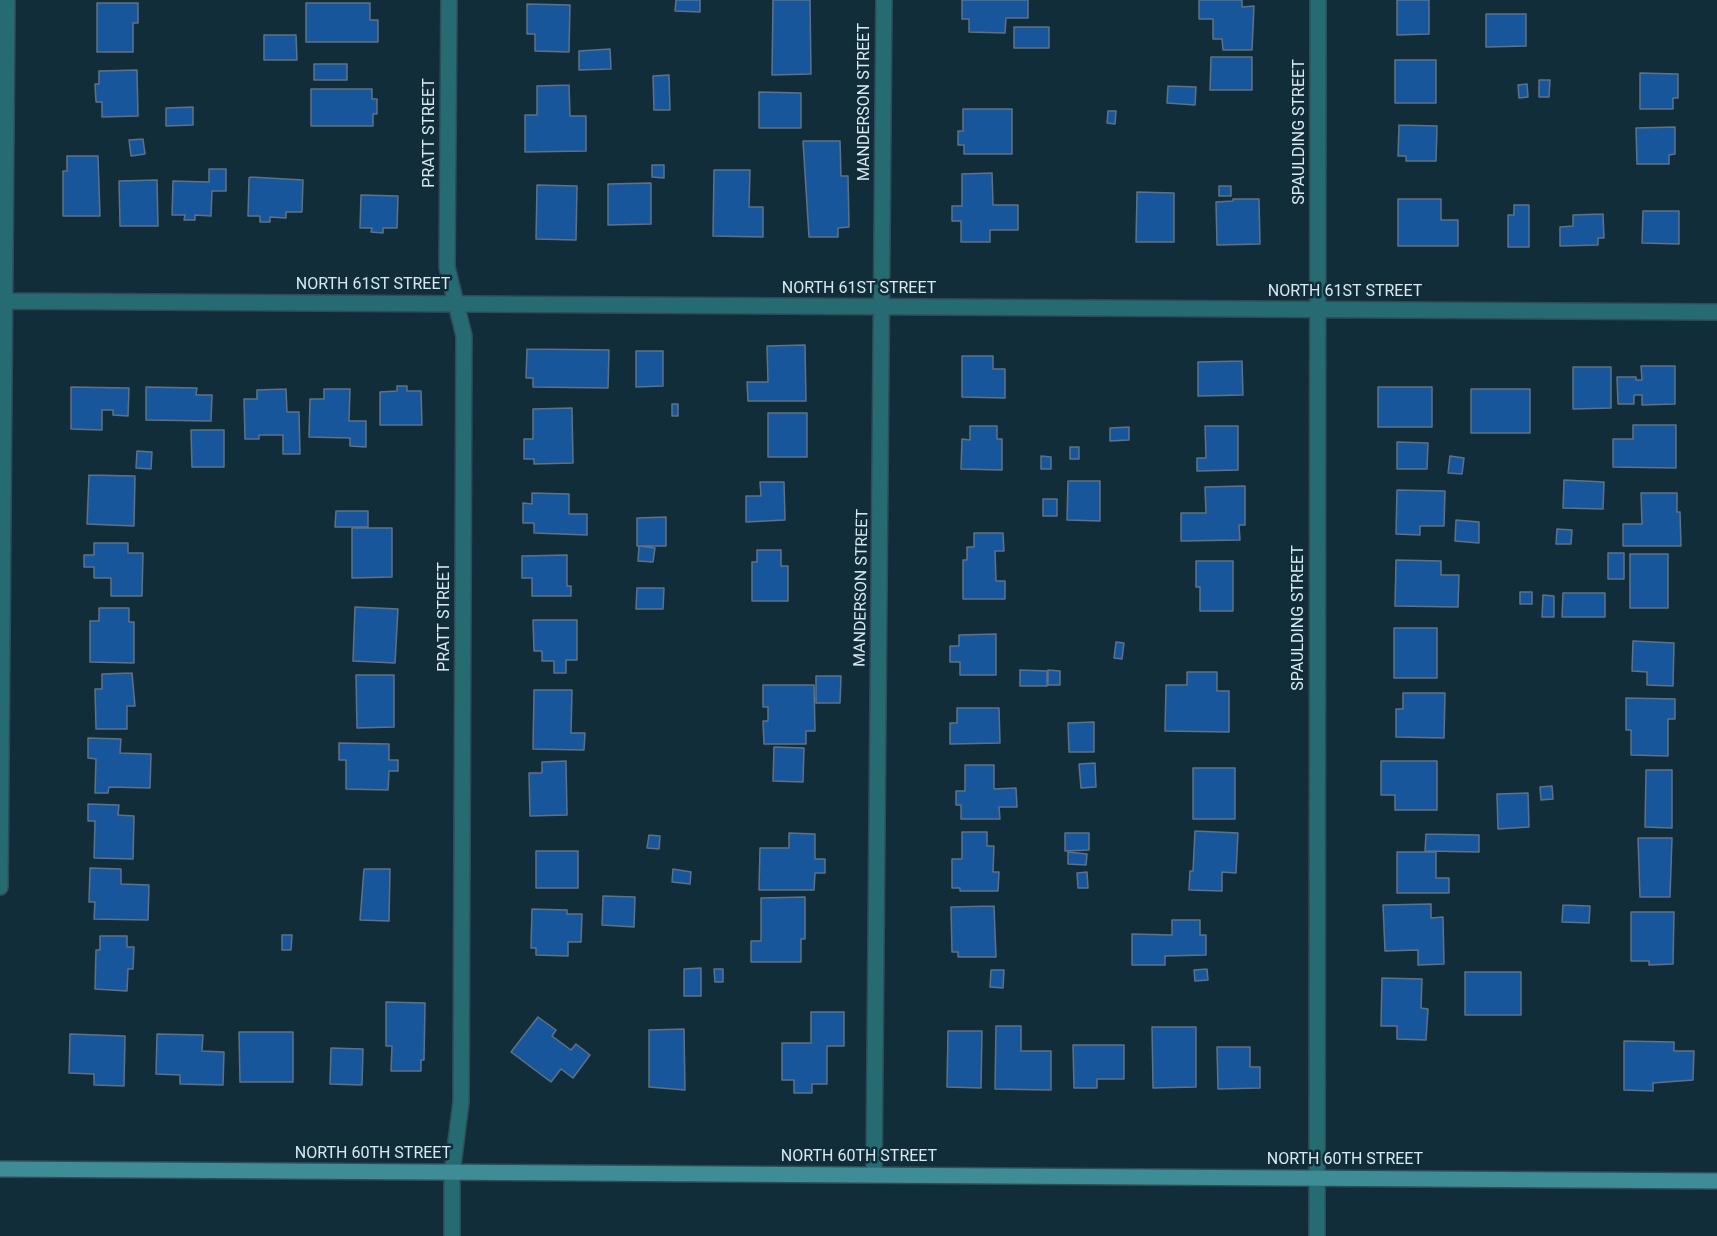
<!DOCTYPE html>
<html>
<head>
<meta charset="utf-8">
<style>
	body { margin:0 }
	canvas { display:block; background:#102d39 }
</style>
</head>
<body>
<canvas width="1717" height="1236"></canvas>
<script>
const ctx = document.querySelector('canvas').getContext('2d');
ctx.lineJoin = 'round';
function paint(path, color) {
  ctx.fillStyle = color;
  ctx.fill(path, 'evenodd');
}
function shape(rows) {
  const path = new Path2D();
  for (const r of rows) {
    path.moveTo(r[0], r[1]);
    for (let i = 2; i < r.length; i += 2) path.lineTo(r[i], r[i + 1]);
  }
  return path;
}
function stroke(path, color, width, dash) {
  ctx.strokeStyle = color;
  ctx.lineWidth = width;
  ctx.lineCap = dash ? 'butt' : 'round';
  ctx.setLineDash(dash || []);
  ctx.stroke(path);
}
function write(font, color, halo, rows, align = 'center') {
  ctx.font = font + ' Roboto,sans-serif';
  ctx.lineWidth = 5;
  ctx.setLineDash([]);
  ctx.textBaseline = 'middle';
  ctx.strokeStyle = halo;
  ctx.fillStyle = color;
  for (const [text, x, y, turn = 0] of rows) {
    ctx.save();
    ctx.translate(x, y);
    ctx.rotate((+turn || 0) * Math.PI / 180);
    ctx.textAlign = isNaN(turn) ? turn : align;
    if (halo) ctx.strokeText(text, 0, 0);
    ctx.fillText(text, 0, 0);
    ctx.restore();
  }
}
const building = shape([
	[676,0,700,0,700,12,675,11,676,0],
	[773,0,810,0,811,74,772,75,773,0],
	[962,0,1028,0,1028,18,1006,18,1005,33,969,32,969,19,962,19,962,0],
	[1199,0,1242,0,1242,7,1254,6,1252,50,1223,50,1222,39,1213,39,1213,19,1199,19,1199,0],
	[1397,0,1429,0,1429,34,1397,35,1397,0],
	[97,3,138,3,138,23,133,23,133,52,97,52,97,3],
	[306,3,370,3,370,20,378,20,378,42,306,42,306,3],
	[527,4,570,5,569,52,535,51,535,34,527,34,527,4],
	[1486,14,1526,14,1526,46,1486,47,1486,14],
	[1014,27,1049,27,1049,48,1014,48,1014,27],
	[264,35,296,35,297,60,264,60,264,35],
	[610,49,611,69,579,70,579,51,610,49],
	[1211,57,1252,57,1252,90,1210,90,1211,57],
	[1395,60,1436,60,1436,103,1395,103,1395,60],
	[314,64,347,64,347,80,314,80,314,64],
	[137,70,138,116,102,117,102,102,96,102,95,84,99,84,99,71,137,70],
	[1640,73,1678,74,1678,98,1673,98,1673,109,1640,109,1640,73],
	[669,75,670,110,654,110,653,76,669,75],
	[1539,80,1550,80,1549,97,1539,97,1539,80],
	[1527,84,1528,97,1519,98,1518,85,1527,84],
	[569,85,570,116,586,116,586,151,525,152,525,115,537,115,537,86,569,85],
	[1168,86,1196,87,1195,105,1167,103,1168,86],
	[311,89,372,89,372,99,377,99,377,114,373,114,373,126,311,126,311,89],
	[759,92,801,93,801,128,759,128,759,92],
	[193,107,193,125,166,126,166,108,193,107],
	[963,109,1012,109,1012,154,964,154,964,145,958,145,958,131,963,131,963,109],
	[1108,111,1116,111,1115,124,1107,123,1108,111],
	[1399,125,1437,126,1436,161,1406,161,1406,156,1398,156,1399,125],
	[1675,127,1675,154,1669,155,1669,164,1637,164,1636,128,1675,127],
	[143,139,145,154,131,156,129,140,143,139],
	[803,141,840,141,841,176,848,176,849,227,838,228,838,237,809,237,803,141],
	[67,156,98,156,100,216,63,216,63,171,67,171,67,156],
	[652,165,664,165,664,178,652,177,652,165],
	[209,169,226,169,226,191,212,191,211,216,195,215,195,220,184,220,185,215,172,215,173,181,209,182,209,169],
	[714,170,750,170,749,207,763,207,763,237,713,236,714,170],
	[992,173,993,205,1018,205,1018,230,990,230,990,242,961,242,961,221,952,221,952,206,962,206,962,174,992,173],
	[251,177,303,180,302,212,286,212,286,218,270,217,270,222,260,222,260,216,248,216,249,178,251,177],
	[157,180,158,226,120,226,119,181,157,180],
	[651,183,651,224,608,225,608,184,651,183],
	[537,185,577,186,576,240,536,239,537,185],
	[1219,186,1231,186,1231,196,1219,196,1219,186],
	[1137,192,1174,193,1174,242,1136,242,1137,192],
	[361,195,398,196,397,228,383,228,383,233,371,232,372,228,360,228,361,195],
	[1233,199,1259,199,1260,244,1217,245,1216,202,1233,201,1233,199],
	[1398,199,1441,199,1441,220,1458,220,1458,246,1398,246,1398,199],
	[1514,205,1529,205,1529,247,1508,247,1508,215,1514,215,1514,205],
	[1643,211,1679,211,1679,244,1642,243,1643,211],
	[1603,214,1604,238,1598,238,1598,245,1560,246,1560,227,1573,226,1573,215,1603,214],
	[805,345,806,401,748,401,747,382,768,382,767,346,805,345],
	[527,349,609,350,608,388,533,387,533,378,526,378,527,349],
	[636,351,663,351,663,386,636,387,636,351],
	[962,356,993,356,993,369,1005,369,1005,398,962,397,962,356],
	[1242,361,1243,395,1198,396,1198,362,1242,361],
	[1641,366,1675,366,1675,404,1642,405,1642,395,1634,395,1634,404,1618,404,1617,377,1636,377,1636,380,1642,380,1641,366],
	[1573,367,1611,367,1611,408,1573,409,1573,367],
	[397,386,407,386,407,391,421,391,422,425,380,425,380,392,397,391,397,386],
	[71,387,129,388,128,416,113,415,113,410,102,410,102,430,71,429,71,387],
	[146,387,197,388,196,395,212,395,211,421,146,420,146,387],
	[1378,387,1432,387,1432,427,1378,427,1378,387],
	[286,389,287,412,299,412,300,454,283,454,283,435,259,435,259,439,245,439,244,399,257,399,257,390,286,389],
	[324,389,350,389,349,421,366,421,366,447,350,446,350,438,309,437,310,399,324,399,324,389],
	[1471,389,1530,389,1530,433,1471,433,1471,389],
	[672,404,678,404,678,416,672,416,672,404],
	[572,408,573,463,534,464,534,459,524,459,524,439,533,439,533,409,572,408],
	[768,413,807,413,807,457,768,457,768,413],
	[1633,425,1676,425,1676,468,1613,467,1613,439,1633,439,1633,425],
	[970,426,997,426,997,439,1002,439,1002,470,961,469,962,439,970,440,970,426],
	[1205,426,1238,426,1238,470,1197,471,1197,458,1206,458,1205,426],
	[1129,427,1129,440,1110,441,1110,428,1129,427],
	[191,430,224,430,224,467,192,467,191,430],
	[1397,442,1428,443,1427,469,1397,469,1397,442],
	[1070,447,1079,447,1079,459,1070,459,1070,447],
	[137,451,152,452,151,469,136,468,137,451],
	[1041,456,1051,457,1051,469,1041,469,1041,456],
	[1450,456,1464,458,1462,474,1448,473,1450,456],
	[89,475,135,476,134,526,87,524,89,475],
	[1564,480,1604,482,1603,509,1563,508,1564,480],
	[1068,481,1100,481,1100,521,1067,520,1068,481],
	[760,482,784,482,785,520,746,522,746,496,761,496,760,482],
	[1245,486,1245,525,1239,525,1240,540,1181,541,1181,513,1206,513,1205,487,1245,486],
	[1397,490,1445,491,1444,526,1420,526,1420,535,1396,534,1397,490],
	[532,493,569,494,569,514,587,514,587,535,534,533,534,523,523,523,523,503,532,504,532,493],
	[1641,493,1677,493,1677,512,1680,512,1681,546,1623,546,1623,524,1642,524,1641,493],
	[1043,499,1057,499,1057,516,1043,516,1043,499],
	[336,511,368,511,368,527,335,527,336,511],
	[666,517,666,546,637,546,637,518,666,517],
	[1456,520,1479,522,1479,543,1455,541,1456,520],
	[352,528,392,528,392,577,352,578,352,528],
	[1557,529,1572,530,1571,544,1556,544,1557,529],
	[974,533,1003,533,1004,551,995,551,996,581,1005,581,1005,599,963,599,963,560,967,560,967,547,974,547,974,533],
	[94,543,128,543,128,553,143,553,142,596,111,596,111,578,94,578,94,567,84,567,84,555,94,555,94,543],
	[639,546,655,548,653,562,638,561,639,546],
	[757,550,781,550,781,566,788,566,788,601,752,601,752,562,757,562,757,550],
	[1608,553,1624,553,1624,579,1608,579,1608,553],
	[1630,554,1668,554,1668,608,1630,608,1630,554],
	[567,555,567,586,571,586,571,596,532,596,532,578,522,578,522,556,567,555],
	[1396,560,1441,561,1441,575,1459,575,1458,607,1395,606,1396,560],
	[1196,561,1233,561,1233,611,1200,611,1200,587,1196,587,1196,561],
	[637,588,664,588,663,609,636,609,637,588],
	[1520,592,1532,592,1532,604,1520,604,1520,592],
	[1563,593,1605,593,1605,617,1562,617,1563,593],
	[1543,595,1554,596,1554,617,1542,617,1543,595],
	[355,607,398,609,395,663,353,661,355,607],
	[99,608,129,608,129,622,134,622,134,663,90,662,90,621,99,621,99,608],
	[533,620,577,620,577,660,566,660,566,673,554,673,554,661,542,661,542,651,534,651,533,620],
	[1394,628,1437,628,1437,678,1394,678,1394,628],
	[996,634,996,675,960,675,960,662,950,662,950,646,959,646,959,635,996,634],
	[1633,641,1674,643,1673,686,1647,685,1647,672,1632,671,1633,641],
	[1116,642,1124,643,1122,659,1114,658,1116,642],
	[1020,670,1047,671,1047,686,1020,686,1020,670],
	[1048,670,1060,671,1060,685,1048,685,1048,670],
	[1187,672,1217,672,1217,691,1229,691,1229,732,1165,731,1166,685,1187,685,1187,672],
	[132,673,135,706,127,706,127,729,96,729,95,689,102,689,102,674,132,673],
	[356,675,394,675,394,727,357,728,356,675],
	[816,676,841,676,840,703,816,703,816,676],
	[763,685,814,685,815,731,806,731,806,744,764,744,763,721,768,721,768,707,763,707,763,685],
	[534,690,572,690,571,733,585,733,584,750,533,749,534,690],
	[1403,693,1445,693,1444,738,1396,737,1396,709,1403,709,1403,693],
	[1626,698,1675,699,1675,719,1668,719,1668,756,1631,755,1631,730,1626,730,1626,698],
	[957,708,999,708,1000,743,950,744,950,723,957,723,957,708],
	[1094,722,1094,752,1069,752,1068,723,1094,722],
	[88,738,121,739,120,753,151,754,150,788,109,787,108,793,95,793,96,759,88,758,88,738],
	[339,743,389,744,389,760,398,760,398,771,389,771,388,790,346,789,346,760,339,760,339,743],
	[774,747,804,748,803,782,773,781,774,747],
	[566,761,567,815,530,816,529,773,542,773,542,762,566,761],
	[1381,761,1437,761,1437,810,1395,810,1395,795,1381,795,1381,761],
	[1095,763,1096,787,1081,788,1079,764,1095,763],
	[965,765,994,765,994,789,1016,788,1017,807,999,807,1000,819,961,819,961,805,956,805,956,791,965,791,965,765],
	[1193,768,1235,768,1235,819,1193,819,1193,768],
	[1646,770,1672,770,1672,828,1645,827,1646,770],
	[1552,786,1553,799,1541,800,1540,787,1552,786],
	[1528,793,1529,827,1498,829,1497,794,1528,793],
	[88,804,119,805,118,815,134,816,133,859,94,858,95,821,88,821,88,804],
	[1195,831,1238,833,1236,873,1222,872,1222,891,1189,890,1190,871,1193,871,1195,831],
	[962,832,987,832,987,846,994,846,993,872,999,872,998,891,960,891,960,888,952,888,952,859,962,859,962,832],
	[789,833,815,834,815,859,825,859,825,873,815,873,814,890,759,890,760,848,789,848,789,833],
	[1065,833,1089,833,1089,850,1065,851,1065,833],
	[1426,834,1479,835,1479,852,1425,851,1426,834],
	[649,835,660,836,659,849,647,848,649,835],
	[1638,838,1672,838,1670,897,1640,897,1638,838],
	[536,851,578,851,578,888,536,888,536,851],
	[1068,852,1087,854,1086,865,1068,864,1068,852],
	[1397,852,1436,852,1436,878,1449,878,1449,893,1397,893,1397,852],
	[90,868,121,869,121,884,149,885,148,920,94,919,95,902,89,902,90,868],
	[364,869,390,869,389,921,360,920,364,869],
	[673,869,691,872,690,884,672,882,673,869],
	[1087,872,1088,888,1078,888,1077,873,1087,872],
	[603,896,635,897,634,927,602,925,603,896],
	[805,897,805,939,801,939,801,962,751,962,751,941,761,941,761,898,805,897],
	[1431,904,1431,918,1443,917,1444,964,1418,965,1418,950,1385,951,1383,905,1431,904],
	[1563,905,1590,906,1589,923,1562,922,1563,905],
	[994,906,996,957,958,957,958,952,952,952,951,907,994,906],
	[532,909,567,910,567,914,582,914,581,942,568,942,568,956,536,955,536,948,531,948,532,909],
	[1631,912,1674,912,1673,964,1649,965,1649,961,1631,961,1631,912],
	[1172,920,1200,920,1200,935,1206,935,1206,955,1165,956,1165,965,1132,965,1132,934,1172,935,1172,920],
	[282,935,292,935,291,950,282,950,282,935],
	[100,936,127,936,127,947,134,947,133,969,128,969,127,991,95,989,96,950,100,950,100,936],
	[701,968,701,996,684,996,684,969,701,968],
	[714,969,723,969,723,982,715,982,714,969],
	[1207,969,1208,980,1195,981,1194,970,1207,969],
	[991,970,1004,970,1003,988,990,987,991,970],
	[1465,972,1521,972,1521,1015,1465,1015,1465,972],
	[1382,978,1422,979,1421,1008,1428,1009,1426,1040,1397,1039,1397,1026,1381,1026,1382,978],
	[386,1002,425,1003,424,1060,421,1060,421,1071,391,1071,392,1046,386,1046,386,1002],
	[811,1012,844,1012,844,1046,827,1046,827,1084,812,1084,812,1093,794,1093,794,1080,782,1080,782,1043,811,1043,811,1012],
	[538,1017,556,1030,552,1036,571,1050,576,1044,590,1055,573,1078,561,1069,551,1082,511,1052,538,1017],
	[996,1026,1021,1026,1021,1051,1051,1051,1051,1090,995,1089,996,1026],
	[1152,1027,1196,1027,1196,1087,1153,1088,1152,1027],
	[684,1029,685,1090,649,1087,649,1030,684,1029],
	[948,1031,982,1031,981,1088,947,1087,948,1031],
	[239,1032,293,1032,293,1082,240,1082,239,1032],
	[70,1034,125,1036,124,1086,94,1085,94,1074,69,1073,70,1034],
	[157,1034,203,1035,202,1051,224,1052,223,1085,180,1084,180,1075,156,1074,157,1034],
	[1624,1041,1674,1042,1674,1051,1694,1051,1693,1080,1653,1083,1653,1091,1624,1090,1624,1041],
	[1073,1045,1124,1045,1124,1079,1097,1079,1097,1088,1074,1088,1073,1045],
	[1217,1047,1250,1047,1250,1067,1260,1067,1260,1088,1218,1089,1217,1047],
	[331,1048,363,1049,362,1085,330,1084,331,1048]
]);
paint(building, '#18569b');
stroke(building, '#5f7187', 1.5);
const minor = shape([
	[449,0,447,267,464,336,461,1102,452,1173,452,1236],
	[0,301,1717,312],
	[0,887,7,0],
	[874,1175,884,0],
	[1317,1236,1318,0]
]);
const secondary = shape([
	[0,1169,1717,1181]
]);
stroke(minor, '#304b56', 18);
stroke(secondary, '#304b56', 18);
stroke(minor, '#276b72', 15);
stroke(secondary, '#3e8c95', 15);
write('16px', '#d9e9f1', '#102d39', [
	["MANDERSON STREET",865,102,-90],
	["SPAULDING STREET",1300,132,-90],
	["PRATT STREET",430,133,-90],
	["NORTH 61ST STREET",373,285],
	["NORTH 61ST STREET",859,289],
	["NORTH 61ST STREET",1345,292],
	["MANDERSON STREET",862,588,-89],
	["PRATT STREET",445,617,-90],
	["SPAULDING STREET",1299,618,-90],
	["NORTH 60TH STREET",373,1154],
	["NORTH 60TH STREET",859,1157],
	["NORTH 60TH STREET",1345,1160]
]);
</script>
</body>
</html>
